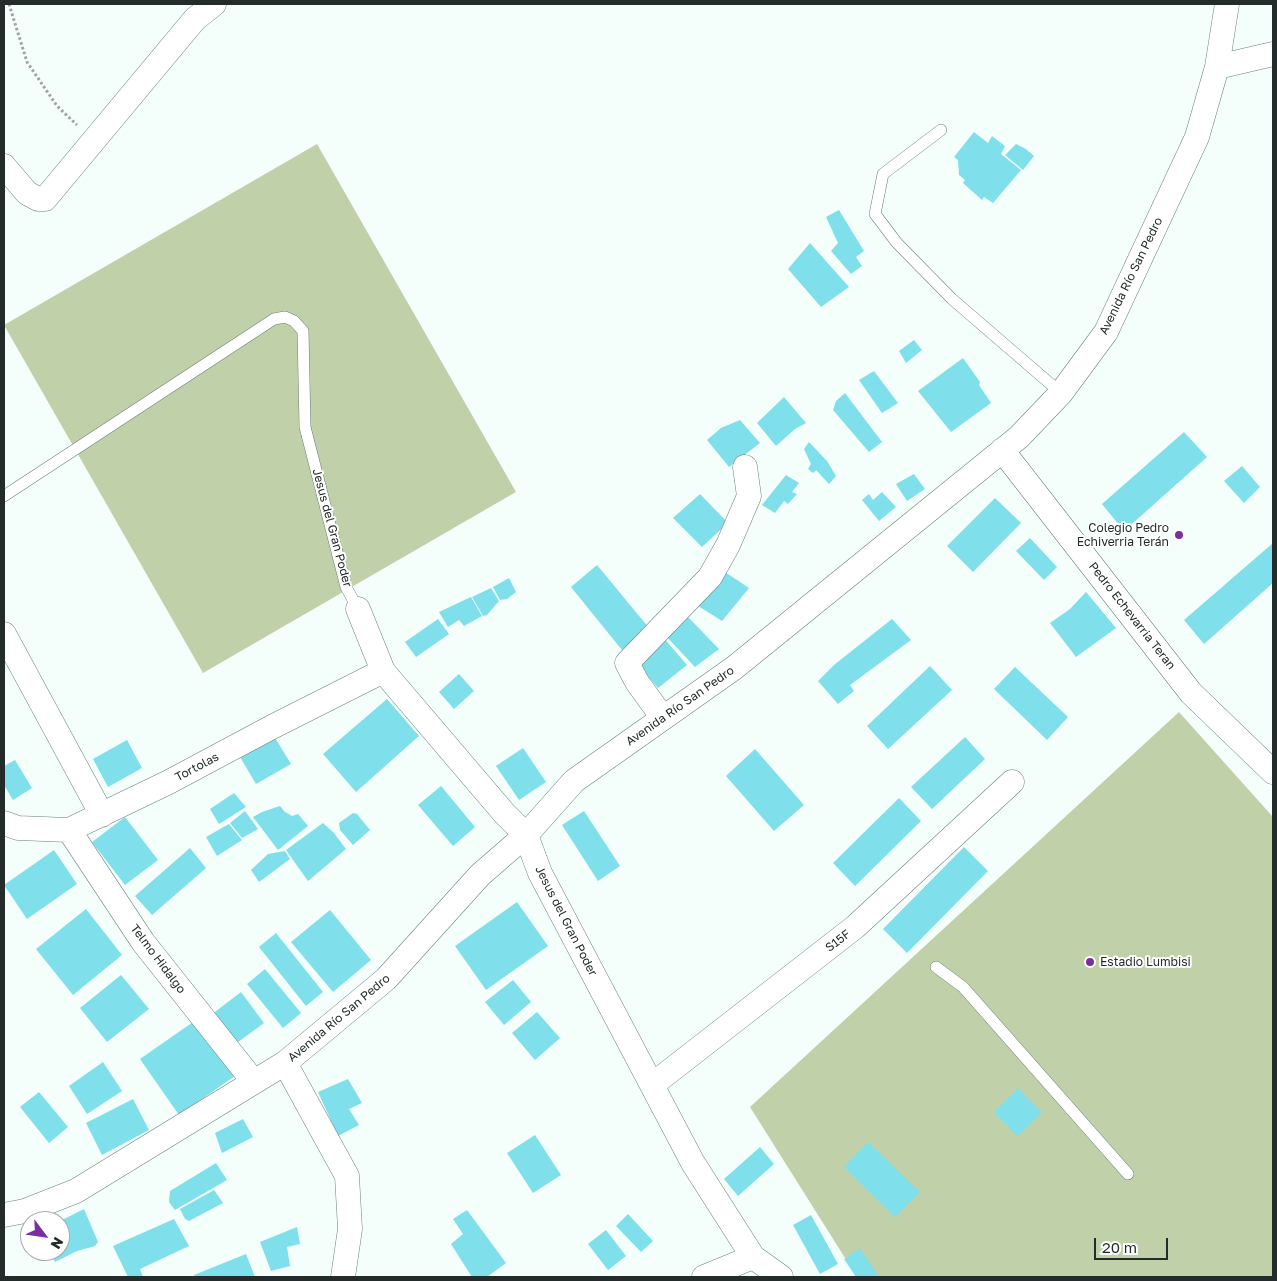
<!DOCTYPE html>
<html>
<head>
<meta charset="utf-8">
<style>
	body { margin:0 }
	#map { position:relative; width:1277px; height:1281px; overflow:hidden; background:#f4fefb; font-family:"Golos Text",sans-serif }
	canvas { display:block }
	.frame { position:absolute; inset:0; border:5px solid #232c2a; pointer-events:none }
	.north { position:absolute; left:20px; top:1211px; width:50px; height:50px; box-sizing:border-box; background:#fff; border:1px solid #a7abaa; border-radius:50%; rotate:121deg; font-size:14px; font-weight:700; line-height:20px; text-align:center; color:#232c2a }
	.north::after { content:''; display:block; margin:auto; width:18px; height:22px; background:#7a2e9f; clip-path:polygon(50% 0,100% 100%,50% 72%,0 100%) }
	.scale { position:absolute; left:1094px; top:1238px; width:74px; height:22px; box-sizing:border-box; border:2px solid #232c2a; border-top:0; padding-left:6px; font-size:15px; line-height:18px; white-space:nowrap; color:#232c2a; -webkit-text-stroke:4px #fff; paint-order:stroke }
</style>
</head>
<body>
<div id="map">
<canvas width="1277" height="1281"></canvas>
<div class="frame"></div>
<div class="north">N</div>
<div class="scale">20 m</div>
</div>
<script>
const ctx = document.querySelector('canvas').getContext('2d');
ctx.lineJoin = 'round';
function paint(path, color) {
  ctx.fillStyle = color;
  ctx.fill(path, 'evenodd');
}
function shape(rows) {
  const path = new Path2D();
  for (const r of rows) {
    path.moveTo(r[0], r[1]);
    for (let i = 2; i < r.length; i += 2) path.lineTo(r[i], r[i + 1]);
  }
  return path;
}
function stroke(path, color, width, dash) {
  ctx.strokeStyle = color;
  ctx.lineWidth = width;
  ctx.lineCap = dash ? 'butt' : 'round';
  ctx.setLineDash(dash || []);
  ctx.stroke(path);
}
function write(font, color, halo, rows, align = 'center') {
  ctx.font = font + ' "Golos Text",sans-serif';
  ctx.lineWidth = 4;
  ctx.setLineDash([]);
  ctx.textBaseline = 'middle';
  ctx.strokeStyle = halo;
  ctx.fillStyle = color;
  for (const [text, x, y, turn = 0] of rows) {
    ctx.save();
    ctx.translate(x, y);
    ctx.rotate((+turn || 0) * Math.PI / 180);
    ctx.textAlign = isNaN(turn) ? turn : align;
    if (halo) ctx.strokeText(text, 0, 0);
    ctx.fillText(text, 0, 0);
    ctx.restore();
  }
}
paint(shape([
	[317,144,516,492,203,673,4,325],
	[1179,712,1273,817,1273,1277,857,1277,750,1107]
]), '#c0d1aa');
paint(shape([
	[974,132,988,143,992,136,1005,146,1001,154,1021,170,993,203,984,197,982,200,963,183,965,180,959,175,958,160,954,157],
	[1016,144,1026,149,1034,156,1023,170,1005,155],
	[839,210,864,251,856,257,862,266,851,274,831,251,838,243,826,217],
	[810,243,849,287,821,307,788,269],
	[914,340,922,350,906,363,899,351],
	[963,358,980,382,979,385,991,403,951,432,918,391],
	[874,371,898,403,882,413,859,380],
	[845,393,882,442,869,452,833,410,836,401],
	[784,397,806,423,795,429,776,446,757,423],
	[740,420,760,443,729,467,707,440,721,428],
	[1184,432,1207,457,1124,531,1102,504],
	[809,442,827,461,836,476,829,484,816,470,813,473,808,469,811,464,804,449],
	[1242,466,1260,487,1244,503,1224,481],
	[914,474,925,489,907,501,896,484],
	[786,475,799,483,792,492,797,494,788,504,784,501,775,513,762,505],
	[882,492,896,507,879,521,862,500,869,494,873,500],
	[700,494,728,523,702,547,673,518],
	[995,498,1021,523,973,572,947,546],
	[1030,538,1057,567,1044,580,1016,551],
	[1273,543,1273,583,1204,644,1184,620],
	[597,565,649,628,622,650,571,587],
	[722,570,749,588,722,621,695,604],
	[509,578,516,592,507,599,500,600,493,587],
	[491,588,499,601,487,615,483,616,472,597],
	[1086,592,1116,628,1076,657,1050,623,1070,609],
	[471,597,482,616,464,626,459,620,448,627,439,612],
	[686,615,719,649,695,667,664,634],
	[438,619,449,634,416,657,405,642],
	[892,619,911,640,850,685,854,691,838,704,818,681,834,665],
	[663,637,687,665,658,688,635,661],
	[930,666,952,690,888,749,867,726],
	[1015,667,1068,717,1047,740,994,689],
	[459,674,474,691,454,709,439,692],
	[387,699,419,736,356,792,323,754],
	[274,736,291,764,256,784,240,757],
	[965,737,985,759,932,809,911,787],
	[127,740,142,768,108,787,93,759],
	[523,748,546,782,519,800,496,766],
	[755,749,804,805,774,831,726,776],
	[15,760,32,788,13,800,4,785,4,766],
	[441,786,475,827,453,846,418,805],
	[234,793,246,807,219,824,210,809],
	[899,798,921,821,855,886,833,863],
	[280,806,285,812,292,816,298,814,308,826,278,850,253,817,262,812],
	[245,811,258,829,242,838,230,823],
	[584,811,620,866,598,881,562,825],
	[353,813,357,814,370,830,353,845,340,830,339,823],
	[125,817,158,860,125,885,92,842],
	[323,823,334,833,346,849,308,881,286,850],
	[229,824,242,840,217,856,206,837],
	[964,847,988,871,907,953,883,929],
	[190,848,206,868,152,915,135,896],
	[54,850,77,884,27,919,4,885],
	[285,851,290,859,259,882,251,870,268,854],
	[517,902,548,946,486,990,455,946],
	[86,909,122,955,73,995,36,949],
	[330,910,371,960,333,992,291,942],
	[276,933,323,992,306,1006,259,947],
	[265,969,301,1013,283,1028,247,984],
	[121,975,149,1009,107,1042,80,1008],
	[513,980,531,1002,504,1025,485,1002],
	[241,992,264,1023,234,1045,211,1015],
	[537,1012,560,1038,535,1060,512,1033],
	[196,1020,235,1076,179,1115,140,1059],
	[103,1062,122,1091,87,1114,69,1086],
	[348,1079,362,1103,349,1109,359,1125,338,1136,318,1092],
	[1018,1088,1042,1113,1017,1136,994,1112],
	[39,1092,68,1127,49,1143,20,1107],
	[133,1099,149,1130,102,1155,86,1123],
	[243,1119,253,1137,222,1153,215,1133],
	[535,1135,561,1175,533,1193,507,1153],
	[868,1142,920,1192,895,1217,844,1167],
	[760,1147,774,1164,738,1196,724,1179],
	[216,1163,227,1180,175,1210,169,1202,170,1191],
	[214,1190,223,1203,189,1221,185,1219,180,1209],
	[84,1209,98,1242,95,1246,77,1251,55,1262,50,1251,60,1251,60,1221],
	[467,1210,506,1263,487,1277,472,1277,451,1244,463,1234,453,1219],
	[628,1214,653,1241,641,1252,616,1226],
	[811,1215,838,1264,820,1274,793,1225],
	[174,1219,189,1246,140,1269,143,1277,128,1277,113,1246],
	[297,1227,300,1244,287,1247,290,1266,271,1271,260,1242],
	[606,1230,626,1256,608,1270,588,1244],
	[860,1248,879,1277,856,1277,844,1259],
	[246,1254,255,1277,195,1277,194,1275]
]), '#7fdfea');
const lane = shape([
	[941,130,883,174,875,214,897,243,952,299,1061,393],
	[4,496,274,319,285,317,294,321,303,331,305,427,346,587,358,609],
	[936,967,963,987,1128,1174]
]);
const street = shape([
	[1217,67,1273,54],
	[4,166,27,193,38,199,45,199,195,19,214,4],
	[1002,450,1191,693,1273,772],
	[358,609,383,671,504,813,526,835,540,873,693,1163,753,1257,781,1277],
	[4,634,102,815],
	[663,718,637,682,627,663,710,577,728,545,749,496,745,467],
	[4,823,18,828,69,830,167,783,272,727,383,671],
	[69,830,143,942,254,1082],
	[285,1063,347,1176,350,1229,343,1277],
	[652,1085,855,927,1012,782],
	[4,1215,25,1211,76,1191,285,1063,386,979,480,875,526,835,574,781,734,668,1019,437,1061,393,1106,332,1197,137,1217,67,1227,4],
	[704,1277,753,1257]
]);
stroke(lane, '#69807a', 12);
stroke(street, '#69807a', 25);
stroke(shape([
	[9,4,27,62,57,106,77,125]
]), '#9aa4a1', 3, [2.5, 2.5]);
stroke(lane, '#fff', 11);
stroke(street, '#fff', 24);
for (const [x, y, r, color] of [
	[1179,535,5,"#7a2e9f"],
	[1090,962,5,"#7a2e9f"]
]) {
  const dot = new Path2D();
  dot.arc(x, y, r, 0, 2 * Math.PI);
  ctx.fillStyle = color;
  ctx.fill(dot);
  stroke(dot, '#fff', 2);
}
write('12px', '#232c2a', '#fff', [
	["Avenida Río San Pedro",1131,276,-64],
	["Jesus del Gran Poder",332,528,75],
	["Pedro Echevarria Teran",1132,616,52],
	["Avenida Río San Pedro",680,706,-35],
	["Tortolas",197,767,-28],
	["Jesus del Gran Poder",566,921,63],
	["S15F",838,941,-37],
	["Telmo Hidalgo",158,959,53],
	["Avenida Río San Pedro",339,1018,-40]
]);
write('12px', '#232c2a', '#fff', [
	["Colegio Pedro",1169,528],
	["Echiverria Terán",1169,542],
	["Estadio Lumbisi",1100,962,"left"]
], 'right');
</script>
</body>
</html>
